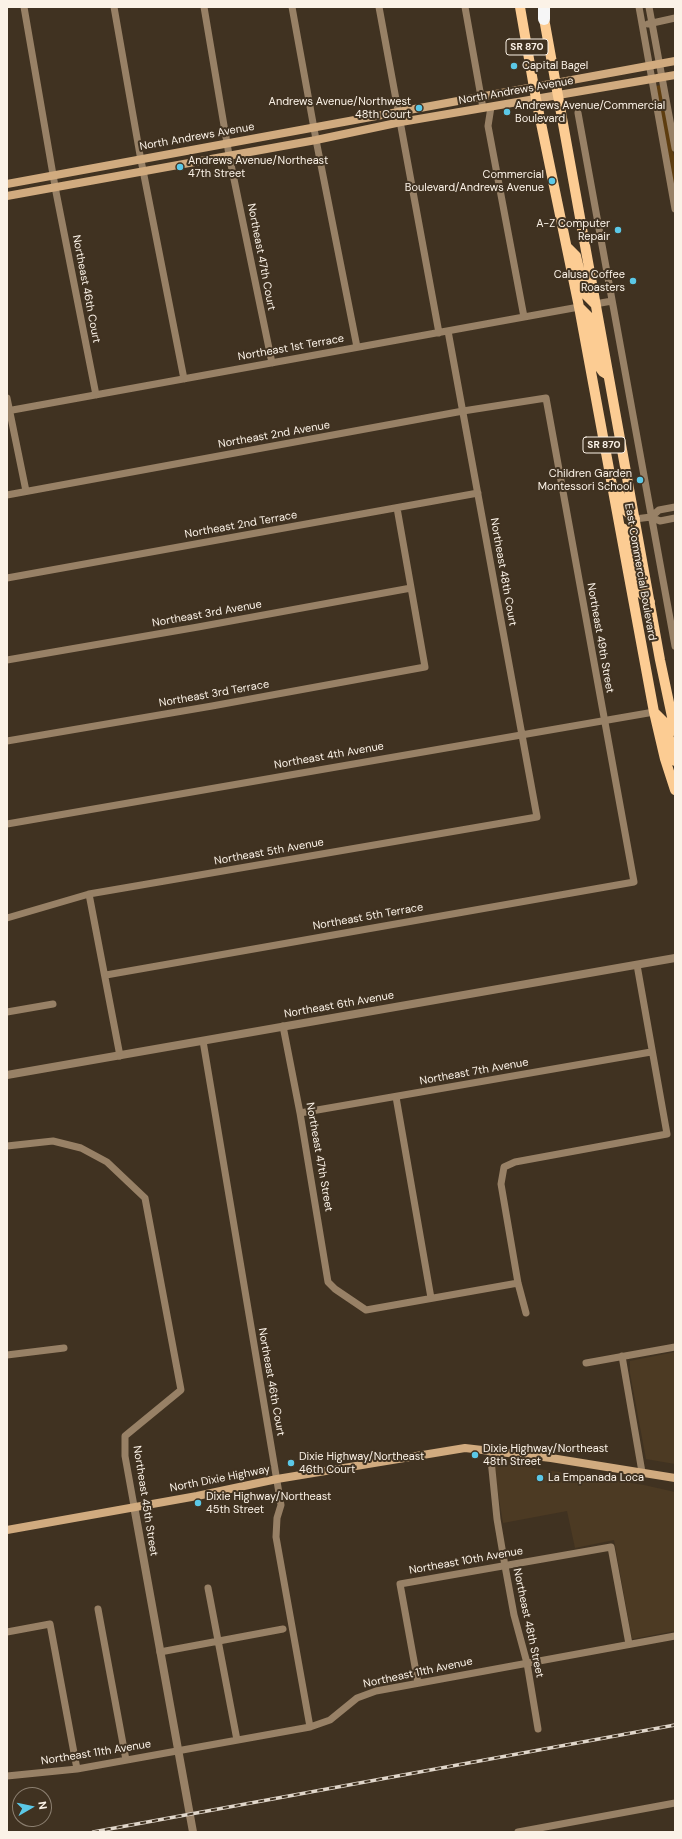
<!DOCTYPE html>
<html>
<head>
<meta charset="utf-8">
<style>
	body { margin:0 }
	#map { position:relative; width:682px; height:1839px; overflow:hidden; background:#403221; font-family:"DM Sans",sans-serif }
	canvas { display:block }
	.frame { position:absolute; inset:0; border:8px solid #fbf2e7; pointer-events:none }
	.north { position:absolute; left:12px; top:1787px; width:40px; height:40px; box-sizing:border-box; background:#403221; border:1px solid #8b7f70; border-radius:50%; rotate:81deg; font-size:11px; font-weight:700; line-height:16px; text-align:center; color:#fbf2e7 }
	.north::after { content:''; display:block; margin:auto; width:14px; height:18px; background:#5bc8e7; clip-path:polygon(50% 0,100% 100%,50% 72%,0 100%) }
</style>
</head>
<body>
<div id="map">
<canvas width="682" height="1839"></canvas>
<div class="frame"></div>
<div class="north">N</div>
</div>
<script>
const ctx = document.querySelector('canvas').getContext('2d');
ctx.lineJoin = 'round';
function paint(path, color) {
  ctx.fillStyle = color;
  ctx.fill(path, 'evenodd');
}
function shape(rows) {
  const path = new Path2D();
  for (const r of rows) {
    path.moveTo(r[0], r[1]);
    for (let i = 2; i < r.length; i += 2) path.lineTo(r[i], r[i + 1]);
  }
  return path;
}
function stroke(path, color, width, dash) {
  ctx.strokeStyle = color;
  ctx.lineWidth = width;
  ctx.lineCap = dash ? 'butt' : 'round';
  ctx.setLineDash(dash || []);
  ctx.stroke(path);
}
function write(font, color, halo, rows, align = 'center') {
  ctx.font = font + ' "DM Sans",sans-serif';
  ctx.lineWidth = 4;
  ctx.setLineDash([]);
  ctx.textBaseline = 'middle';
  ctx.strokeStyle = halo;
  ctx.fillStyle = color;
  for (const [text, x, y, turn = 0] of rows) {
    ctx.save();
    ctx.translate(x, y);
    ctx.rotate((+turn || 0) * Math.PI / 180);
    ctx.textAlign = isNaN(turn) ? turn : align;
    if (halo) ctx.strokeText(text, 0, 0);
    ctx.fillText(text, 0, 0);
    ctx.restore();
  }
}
paint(shape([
	[675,1352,675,1464,646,1459,630,1373,630,1361],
	[493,1462,644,1485,675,1492,675,1631,632,1639,614,1540,575,1548,567,1511,503,1523]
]), '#4c3a23');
paint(shape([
	[661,85,675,161,675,193,656,86]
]), '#5e3d0f');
stroke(shape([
	[24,7,56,192,96,395],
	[114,7,140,155,184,379],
	[204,7,229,155,272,363],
	[292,7,317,145,357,347],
	[379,7,439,333],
	[465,7,483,108],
	[639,7,675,209],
	[649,7,675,148],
	[648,24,675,18],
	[491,107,488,126,524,317],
	[578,113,675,646],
	[595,304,612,301],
	[7,398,26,491],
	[7,411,579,307],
	[7,495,463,411,546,398,634,882,106,975],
	[651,517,659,510,675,507],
	[635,519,651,517,660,521,675,518],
	[7,578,478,493],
	[7,660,198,627,411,588],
	[7,741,212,706,425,667,397,508],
	[7,824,654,712],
	[89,894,120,1056],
	[7,918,89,894,537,817,448,331],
	[7,1012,53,1004],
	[283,1026,300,1113,328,1282,335,1289,366,1310,518,1283],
	[203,1041,281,1505,277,1518,276,1537,310,1727],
	[396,1097,431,1298],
	[300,1113,651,1052],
	[7,1146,53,1141,81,1148,107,1162,145,1198,181,1390,125,1436,125,1456,134,1506],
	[526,1313,518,1283,501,1184,504,1167,515,1162,667,1134,637,965],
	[7,1355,64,1348],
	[622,1356,642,1472],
	[586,1363,675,1347],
	[490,1450,497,1519,505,1566,514,1615,527,1663,538,1729],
	[208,1588,237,1740],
	[98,1609,126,1760],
	[7,1632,50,1624,77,1769],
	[160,1652,283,1629],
	[418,1683,400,1584,611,1547,629,1644],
	[7,1776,77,1769,310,1727,330,1720,357,1698,376,1691,675,1636],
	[518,1832,675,1803]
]), '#988166', 7);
stroke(shape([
	[7,1075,675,958],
	[134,1506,193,1832]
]), '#988166', 8);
stroke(shape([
	[7,184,675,61],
	[7,196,316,140,401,122,675,75],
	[7,1530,197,1496,277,1479,465,1448,551,1458,675,1478]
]), '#d1ab7f', 8);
stroke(shape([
	[520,7,536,99,579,307,654,712,665,759,675,790],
	[543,13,660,660,675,731],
	[567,247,576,256,585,294,595,304],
	[579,307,589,317,600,368,603,372,608,375],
	[620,495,623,508,635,519],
	[620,527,626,530,631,538,641,593,650,602],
	[654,712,665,723,675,761]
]), '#fccc93', 10);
stroke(shape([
	[544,19,544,7]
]), '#f6f6f6', 12);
const rail = shape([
	[93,1832,675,1725]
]);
stroke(rail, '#e0d6ca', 3.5);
stroke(rail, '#403221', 2, [6]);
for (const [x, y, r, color] of [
	[514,66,4,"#5bc8e7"],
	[419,108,4,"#5bc8e7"],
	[507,112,4,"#5bc8e7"],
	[180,167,4,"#5bc8e7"],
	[552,181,4,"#5bc8e7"],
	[618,230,4,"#5bc8e7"],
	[633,281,4,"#5bc8e7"],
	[640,480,4,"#5bc8e7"],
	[475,1455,4,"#5bc8e7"],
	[291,1463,4,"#5bc8e7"],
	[540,1478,4,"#5bc8e7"],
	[198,1503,4,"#5bc8e7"]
]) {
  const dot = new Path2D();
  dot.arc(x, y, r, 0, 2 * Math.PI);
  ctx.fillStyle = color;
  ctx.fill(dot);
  stroke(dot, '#403221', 1.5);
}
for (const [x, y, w] of [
	[527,47,42],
	[604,445,42]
]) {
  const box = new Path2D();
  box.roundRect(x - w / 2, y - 8, w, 16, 3);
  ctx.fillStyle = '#403221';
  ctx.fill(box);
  stroke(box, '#fbf2e7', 1);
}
write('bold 10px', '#fbf2e7', null, [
	["SR 870",527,47],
	["SR 870",604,445]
]);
write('11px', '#fbf2e7', '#403221', [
	["Capital Bagel",522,66],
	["Andrews Avenue/Northwest",411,102,"right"],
	["48th Court",411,115,"right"],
	["Andrews Avenue/Commercial",515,106],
	["Boulevard",515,119],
	["Andrews Avenue/Northeast",188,161],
	["47th Street",188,174],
	["Commercial",544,175,"right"],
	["Boulevard/Andrews Avenue",544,188,"right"],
	["A-Z Computer",610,224,"right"],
	["Repair",610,237,"right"],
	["Calusa Coffee",625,275,"right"],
	["Roasters",625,288,"right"],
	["Children Garden",632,474,"right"],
	["Montessori School",632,487,"right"],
	["Dixie Highway/Northeast",483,1449],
	["48th Street",483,1462],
	["Dixie Highway/Northeast",299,1457],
	["46th Court",299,1470],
	["La Empanada Loca",548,1478],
	["Dixie Highway/Northeast",206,1497],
	["45th Street",206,1510]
], 'left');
write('11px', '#fbf2e7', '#403221', [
	["North Andrews Avenue",516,91,-10],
	["North Andrews Avenue",197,137,-10],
	["Northeast 47th Court",261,257,79],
	["Northeast 46th Court",86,289,79],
	["Northeast 1st Terrace",291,348,-10],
	["Northeast 2nd Avenue",274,435,-10],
	["Northeast 2nd Terrace",241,525,-10],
	["Northeast 48th Court",503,572,80],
	["East Commercial Boulevard",640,572,80],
	["Northeast 3rd Avenue",207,614,-10],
	["Northeast 49th Street",600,638,80],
	["Northeast 3rd Terrace",214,694,-10],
	["Northeast 4th Avenue",329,756,-10],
	["Northeast 5th Avenue",269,852,-10],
	["Northeast 5th Terrace",368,917,-10],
	["Northeast 6th Avenue",339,1005,-10],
	["Northeast 7th Avenue",474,1072,-10],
	["Northeast 47th Street",319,1157,80],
	["Northeast 46th Court",271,1382,80],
	["North Dixie Highway",220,1479,-11],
	["Northeast 45th Street",145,1501,81],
	["Northeast 10th Avenue",466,1561,-10],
	["Northeast 48th Street",528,1623,78],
	["Northeast 11th Avenue",418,1673,-12],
	["Northeast 11th Avenue",96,1753,-9]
]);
</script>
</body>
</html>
